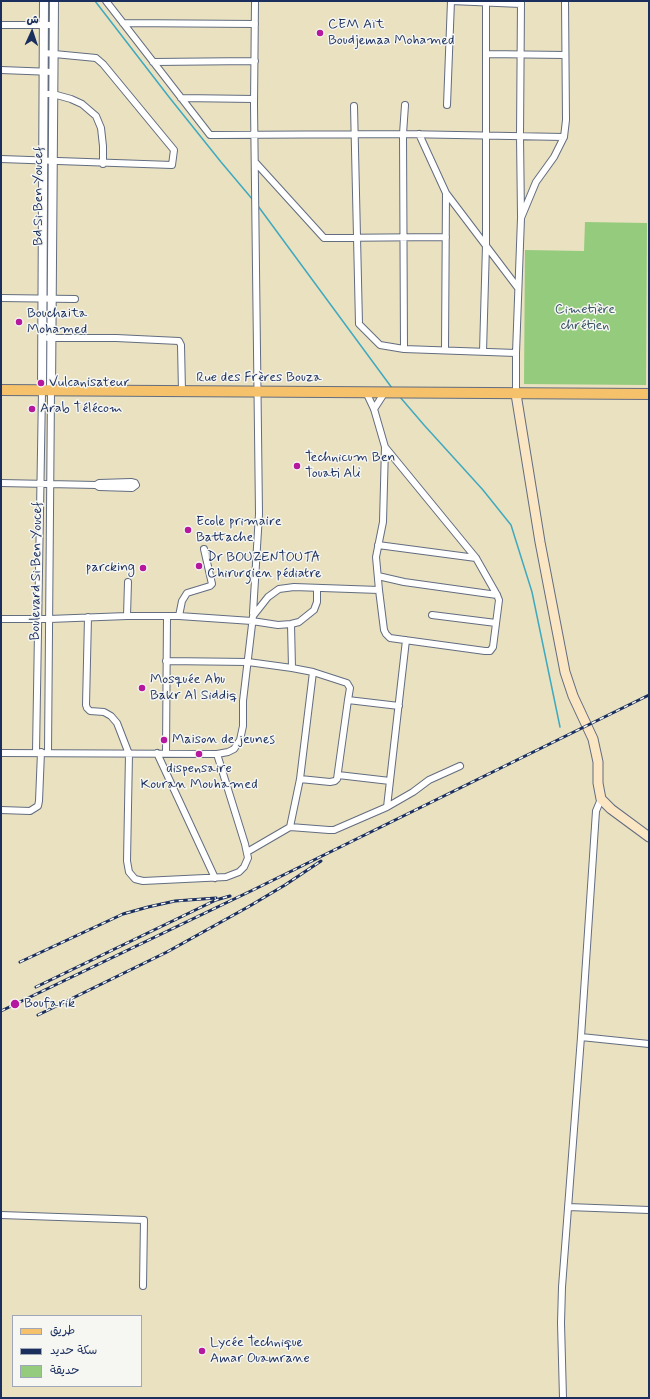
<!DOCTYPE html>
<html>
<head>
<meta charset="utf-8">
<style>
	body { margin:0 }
	#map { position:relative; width:650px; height:1399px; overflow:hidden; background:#e9e1c0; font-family:Mynerve,"Playpen Sans Arabic",sans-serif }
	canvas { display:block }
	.frame { position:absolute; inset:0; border:2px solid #1b2f5e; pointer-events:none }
	.legend { position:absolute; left:12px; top:1315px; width:130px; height:72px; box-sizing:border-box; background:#f6f6f2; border:1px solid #9ea6b7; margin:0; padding:5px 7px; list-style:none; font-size:12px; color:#1b2f5e }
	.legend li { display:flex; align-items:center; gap:8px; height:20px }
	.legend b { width:20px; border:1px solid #9ea6b7 }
	.north { position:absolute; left:12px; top:12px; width:40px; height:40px; -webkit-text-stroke:3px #f6f6f2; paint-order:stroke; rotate:3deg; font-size:11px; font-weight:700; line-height:16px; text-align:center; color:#1b2f5e }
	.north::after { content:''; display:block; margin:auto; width:14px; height:18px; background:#1b2f5e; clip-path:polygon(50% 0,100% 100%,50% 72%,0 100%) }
</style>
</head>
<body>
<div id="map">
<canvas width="650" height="1399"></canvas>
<div class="frame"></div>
<ul class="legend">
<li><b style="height:5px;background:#f5c16b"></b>طريق</li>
<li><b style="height:5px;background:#1b2f5e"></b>سكة حديد</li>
<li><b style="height:11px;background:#95cb7c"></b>حديقة</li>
</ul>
<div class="north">ش</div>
</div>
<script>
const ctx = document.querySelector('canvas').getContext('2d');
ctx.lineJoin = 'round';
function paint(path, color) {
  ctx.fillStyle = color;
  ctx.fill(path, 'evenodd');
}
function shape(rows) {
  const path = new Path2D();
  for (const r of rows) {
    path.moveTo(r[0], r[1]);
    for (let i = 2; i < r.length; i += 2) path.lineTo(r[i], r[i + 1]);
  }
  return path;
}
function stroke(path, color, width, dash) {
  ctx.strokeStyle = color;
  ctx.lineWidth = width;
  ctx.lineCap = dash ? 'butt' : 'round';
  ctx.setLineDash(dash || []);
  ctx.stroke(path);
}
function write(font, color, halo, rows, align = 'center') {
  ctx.font = font + ' Mynerve,sans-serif';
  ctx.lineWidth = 3;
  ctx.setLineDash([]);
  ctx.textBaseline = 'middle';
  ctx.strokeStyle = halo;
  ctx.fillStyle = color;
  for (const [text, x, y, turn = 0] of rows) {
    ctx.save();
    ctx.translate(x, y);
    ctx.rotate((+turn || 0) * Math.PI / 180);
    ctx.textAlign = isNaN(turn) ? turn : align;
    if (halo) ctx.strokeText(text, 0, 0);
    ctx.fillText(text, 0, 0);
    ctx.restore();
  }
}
paint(shape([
	[585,222,647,223,646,385,524,384,525,250,584,251]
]), '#95cb7c');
stroke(shape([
	[95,1,169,97,221,162,253,200],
	[258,206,392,388],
	[400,397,424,425,483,490,511,525,532,592,560,727]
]), '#3fa9bf', 1.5);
const minor = shape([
	[106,1,210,135,403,134,564,137],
	[451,1,521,4],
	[521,1,520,136,521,216],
	[123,23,255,24],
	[1,25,53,25],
	[486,54,565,55],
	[153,62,255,61],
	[1,70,53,72],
	[43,94,53,94,71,99,82,104,96,116,101,128,103,146,103,164],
	[181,98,254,99],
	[447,105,451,1],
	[354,106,359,324,380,345,404,349,516,353],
	[419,134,446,193,518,288],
	[1,159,172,165,174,150,103,64,96,58,44,53],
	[255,162,324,238,446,237],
	[1,298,75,299],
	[48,338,116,338,179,341,181,345,182,392],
	[404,349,403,134,405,105],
	[445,349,446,193],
	[483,352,486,245,486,1],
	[516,394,516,353,521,218,536,182,554,157,564,137,566,120,565,1],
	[374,409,385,392],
	[1,483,96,485,99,487,132,488,136,485,135,483,131,482,99,483,96,485],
	[378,545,476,558],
	[378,576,404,582,497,595],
	[379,590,384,630,386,634,390,638,485,651,490,651,493,647,499,600,497,595,476,558,385,447],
	[253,613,259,514,254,105,255,1],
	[432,615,496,623],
	[127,616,128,582],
	[179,616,182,601,187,593,210,586,212,584,204,549],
	[88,617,86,705,87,708,90,711,104,712,111,716,117,723,129,754,127,861,129,872,135,879,143,881,226,877,239,872,244,867,248,858,245,844,217,754],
	[1,619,49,619,127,616,179,616,252,621,278,625,291,624,299,622,314,610,317,602,317,589],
	[291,624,292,668],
	[166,661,248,662,292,668,313,672,300,779,290,827,329,830,334,830,387,807,406,640],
	[348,700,399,706],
	[36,752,42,391],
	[48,752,51,391],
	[1,753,217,754,228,752,234,749,240,740,243,726,243,701,253,616,268,597,279,589,294,587,379,590,376,557,383,522,385,447,374,409,366,392],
	[157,753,215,878],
	[166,753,167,616],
	[338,775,390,781],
	[300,779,330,782,335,781,337,779,348,700,350,688,347,683,313,672],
	[387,807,413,792,429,780,460,766],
	[1,810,30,811,38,806,39,801,41,752],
	[247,852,290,827],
	[581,1037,649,1044],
	[568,1207,649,1210],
	[1,1215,144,1220,143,1286],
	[563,1398,561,1323,562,1287,581,1037,596,811,601,799]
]);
const tertiary = shape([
	[42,391,44,1],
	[51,391,54,1]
]);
const secondary = shape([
	[516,394,540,542,565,672,573,696,593,739,598,762,598,783,601,799,611,809,649,837]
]);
const primary = shape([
	[1,390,649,394]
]);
stroke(minor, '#636d80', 8);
stroke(tertiary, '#636d80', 10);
stroke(secondary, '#636d80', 11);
stroke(primary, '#636d80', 12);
stroke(minor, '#fff', 6);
stroke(tertiary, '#fff', 8);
stroke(secondary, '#fbe6c4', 9);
stroke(primary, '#f5c16b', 10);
const rail = shape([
	[20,962,123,914,148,907,175,901,216,898],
	[36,987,216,900,230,896],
	[1,1011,255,889,649,695],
	[38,1015,167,952,248,907,285,885,321,861]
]);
stroke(rail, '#1b2f5e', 3);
stroke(rail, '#f6f6f2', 1.5, [4.5]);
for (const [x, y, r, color] of [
	[320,33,4,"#b5179e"],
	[19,322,4,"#b5179e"],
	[41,383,4,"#b5179e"],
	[32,409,4,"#b5179e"],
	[297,466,4,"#b5179e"],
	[188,530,4,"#b5179e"],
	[199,566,4,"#b5179e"],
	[143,568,4,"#b5179e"],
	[142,688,4,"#b5179e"],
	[164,740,4,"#b5179e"],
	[199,754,4,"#b5179e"],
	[15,1004,5,"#b5179e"],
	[202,1351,4,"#b5179e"]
]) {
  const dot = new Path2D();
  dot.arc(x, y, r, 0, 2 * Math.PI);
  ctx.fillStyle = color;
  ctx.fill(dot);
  stroke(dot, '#f6f6f2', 1.5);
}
write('14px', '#1b2f5e', '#f6f6f2', [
	["CEM Aït",328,25],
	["Boudjemaa Mohamed",328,41],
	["Bouchaita",27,314],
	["Mohamed",27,330],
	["Vulcanisateur",49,383],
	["Arab Télécom",40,409],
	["Technicum Ben",305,458],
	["Touati Ali",305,474],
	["Ecole primaire",196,522],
	["Battache",196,538],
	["Dr BOUZENTOUTA",207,558],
	["Chirurgien pédiatre",207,574],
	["parcking",135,568,"right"],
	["Mosquée Abu",150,680],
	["Bakr Al Siddiq",150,696],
	["Maison de jeunes",172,740],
	["dispensaire",199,769,"center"],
	["Kouran Mouhamed",199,785,"center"],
	["Boufarik",24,1004],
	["Lycée Technique",210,1343],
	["Amar Ouamrane",210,1359]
], 'left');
write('14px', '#1b2f5e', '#f6f6f2', [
	["Bd Si Ben Youcef",39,196,-90],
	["Rue des Frères Bouza",259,378],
	["Boulevard Si Ben Youcef",37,571,-89]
]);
write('14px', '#3a5666', '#f6f6f2', [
	["Cimetière",585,310],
	["chrétien",585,326]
]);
</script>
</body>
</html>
